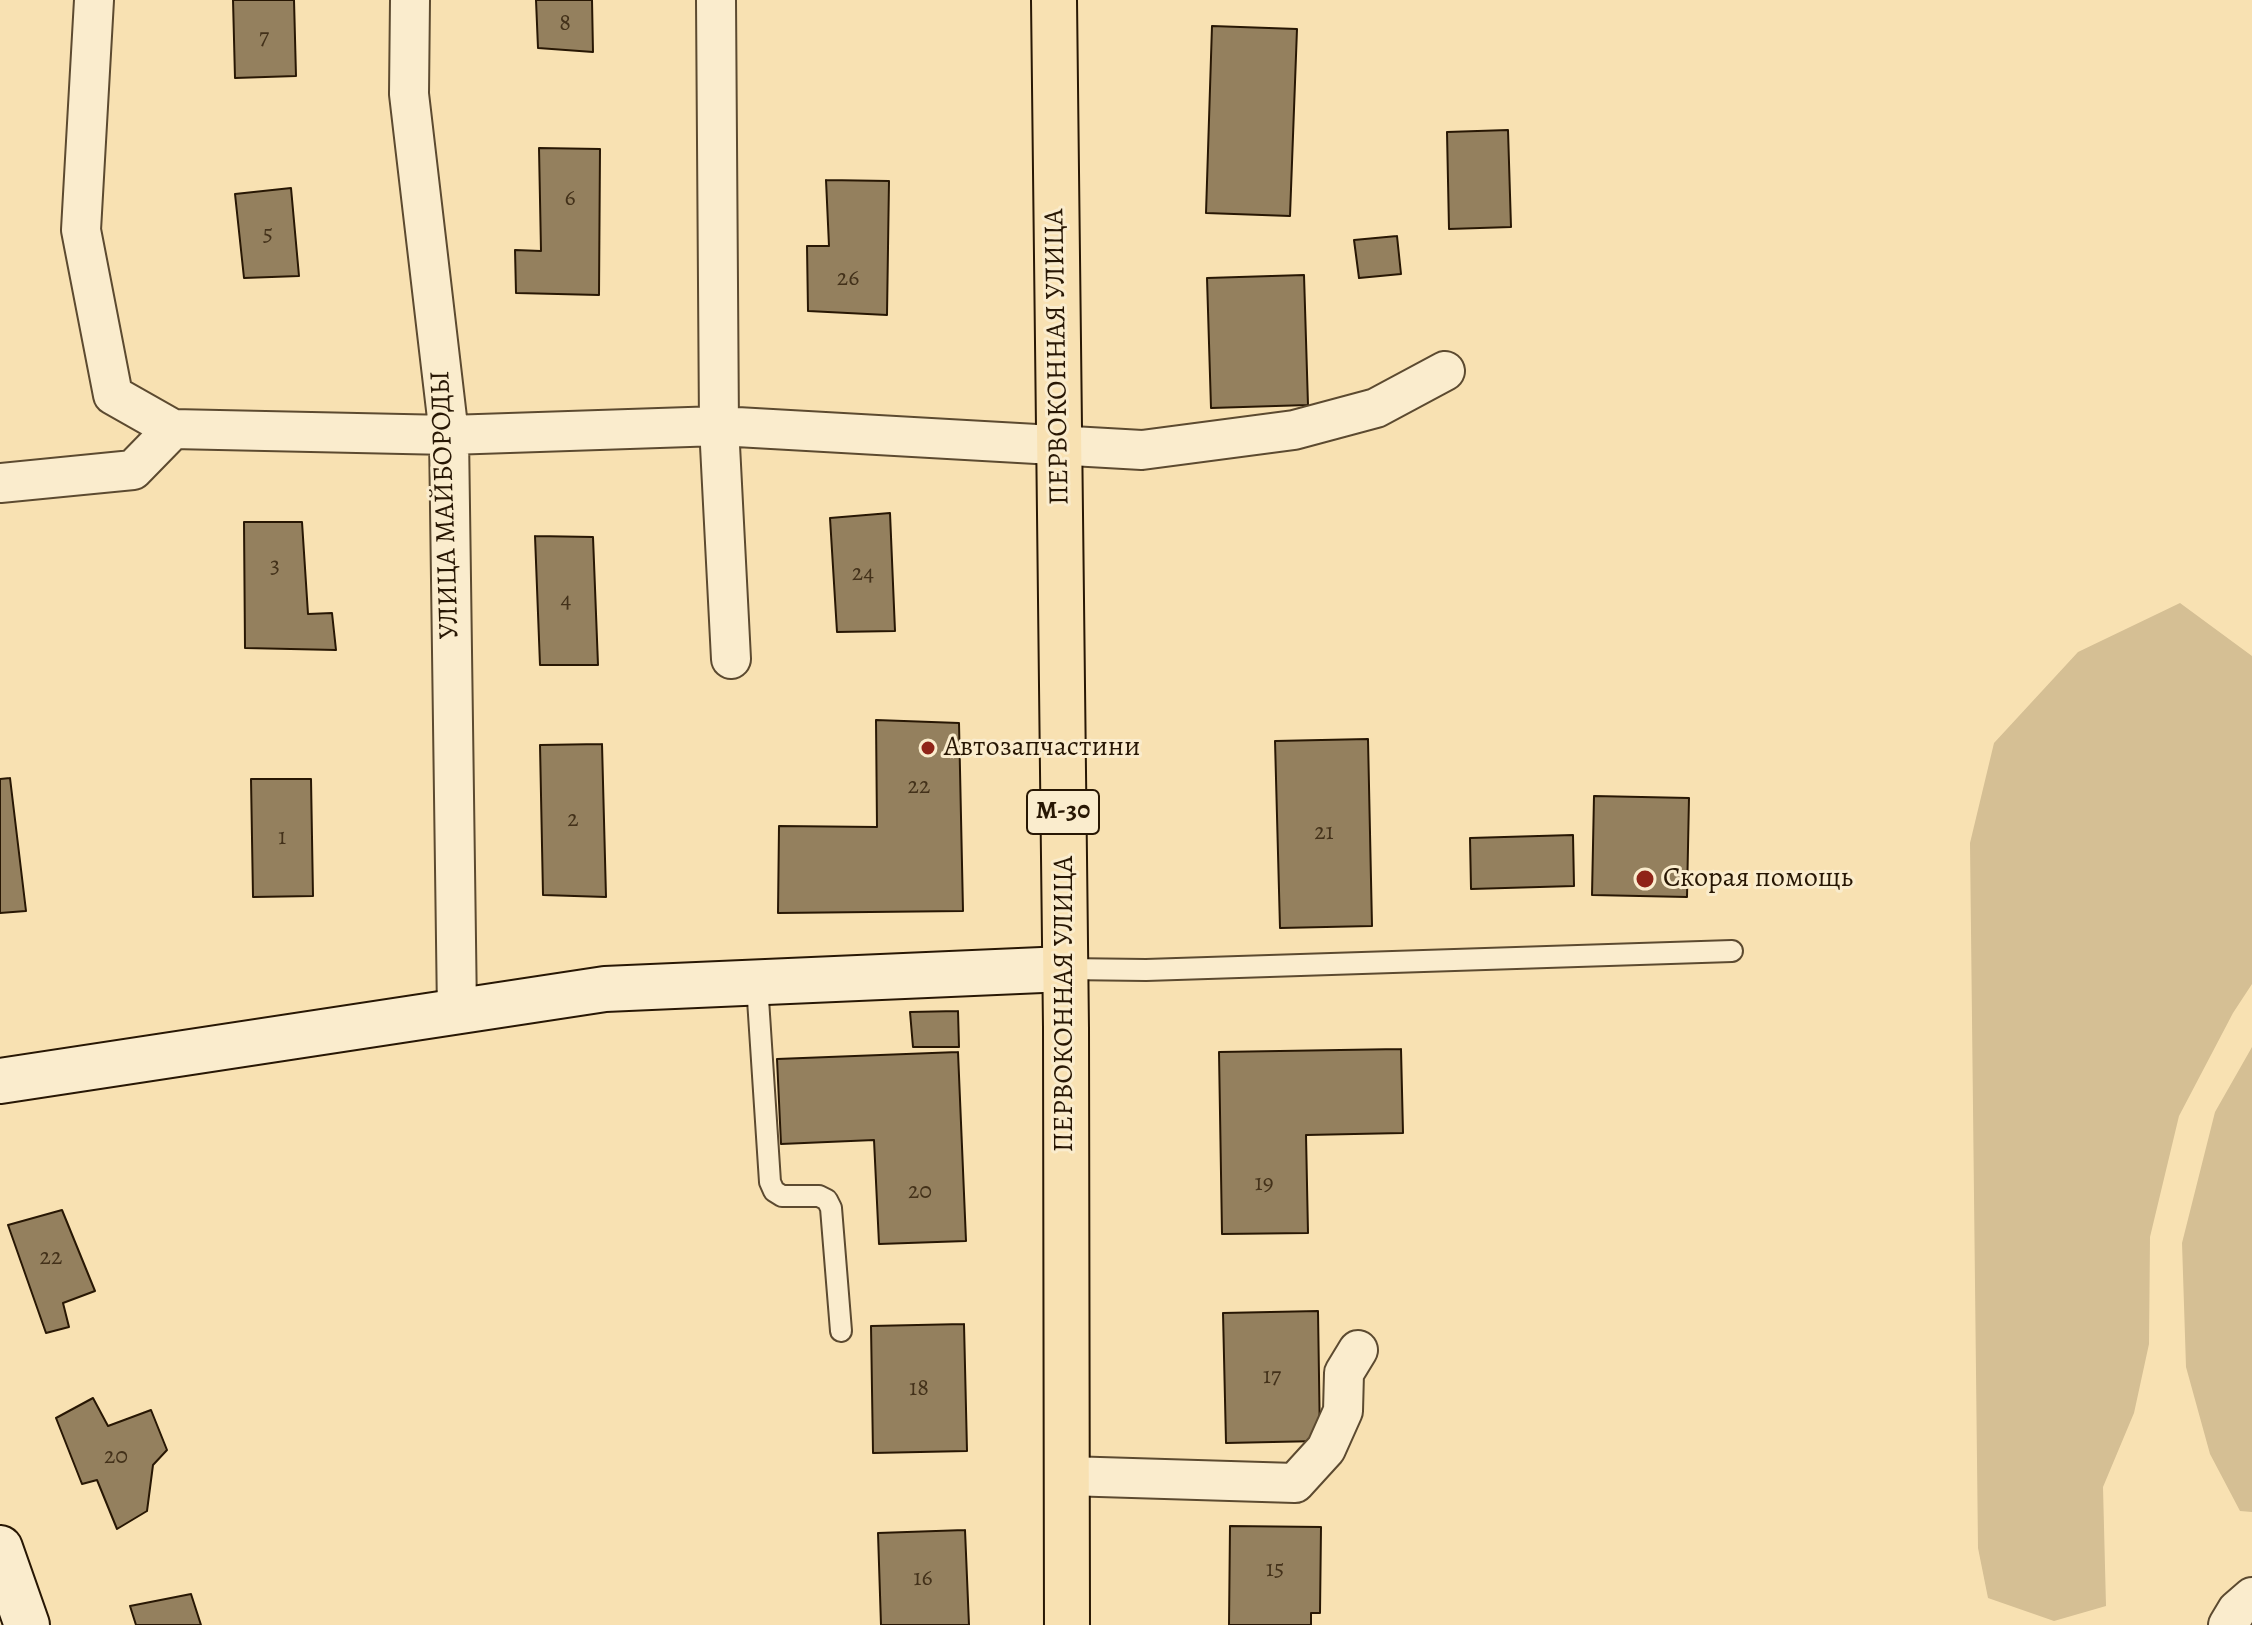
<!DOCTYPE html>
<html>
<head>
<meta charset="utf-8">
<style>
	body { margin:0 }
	canvas { display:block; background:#f8e1b2 }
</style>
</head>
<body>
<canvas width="2252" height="1625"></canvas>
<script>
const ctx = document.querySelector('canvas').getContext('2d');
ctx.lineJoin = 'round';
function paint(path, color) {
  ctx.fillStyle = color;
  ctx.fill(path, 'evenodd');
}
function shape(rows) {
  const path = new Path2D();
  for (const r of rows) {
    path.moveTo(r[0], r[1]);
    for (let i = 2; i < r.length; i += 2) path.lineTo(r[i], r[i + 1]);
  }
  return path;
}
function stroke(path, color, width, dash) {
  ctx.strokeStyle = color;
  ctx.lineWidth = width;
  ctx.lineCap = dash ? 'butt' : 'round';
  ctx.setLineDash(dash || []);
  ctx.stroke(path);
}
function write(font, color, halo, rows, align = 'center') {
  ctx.font = font + ' Alegreya,serif';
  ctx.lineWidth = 6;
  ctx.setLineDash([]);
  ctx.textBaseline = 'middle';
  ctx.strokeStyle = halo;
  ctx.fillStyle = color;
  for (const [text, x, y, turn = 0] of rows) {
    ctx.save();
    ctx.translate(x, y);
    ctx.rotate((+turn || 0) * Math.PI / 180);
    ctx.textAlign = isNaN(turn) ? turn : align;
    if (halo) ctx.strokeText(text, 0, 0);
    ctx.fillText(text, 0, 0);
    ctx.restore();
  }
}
paint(shape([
	[2180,603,2252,656,2252,984,2233,1013,2179,1116,2150,1237,2149,1344,2134,1413,2103,1487,2106,1606,2054,1621,1988,1598,1978,1548,1970,843,1994,743,2078,652],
	[2252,1047,2252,1512,2240,1511,2210,1454,2186,1367,2182,1243,2215,1112]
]), '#d5bf94');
const building = shape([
	[233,0,294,0,296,76,235,78,233,0],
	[536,0,592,0,593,52,538,48,536,0],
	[1212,26,1297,29,1290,216,1206,213,1212,26],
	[1508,130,1511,227,1449,229,1447,132,1508,130],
	[539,148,600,149,599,295,516,293,515,250,541,251,539,148],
	[826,180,889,181,887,315,808,311,807,246,829,246,826,180],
	[291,188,299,276,244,278,235,194,291,188],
	[1397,236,1401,274,1359,278,1354,240,1397,236],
	[1304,275,1308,405,1211,408,1207,278,1304,275],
	[890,513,895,631,837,632,830,518,890,513],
	[244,522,302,522,308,614,332,613,336,650,245,648,244,522],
	[535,536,593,537,598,665,540,665,535,536],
	[876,720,959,723,963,911,778,913,779,826,877,827,876,720],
	[1368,739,1372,926,1280,928,1275,741,1368,739],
	[602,744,606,897,543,895,540,745,602,744],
	[10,778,26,911,0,913,0,779,10,778],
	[251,779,311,779,313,896,253,897,251,779],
	[1594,796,1689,798,1687,897,1592,895,1594,796],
	[1573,835,1574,886,1471,889,1470,838,1573,835],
	[958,1011,959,1047,913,1047,910,1012,958,1011],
	[1401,1049,1403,1133,1306,1135,1308,1233,1222,1234,1219,1052,1401,1049],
	[958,1052,966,1241,879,1244,874,1140,781,1144,777,1059,958,1052],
	[62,1210,95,1291,63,1303,69,1327,46,1333,8,1225,62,1210],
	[1318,1311,1320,1441,1226,1443,1223,1313,1318,1311],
	[964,1324,967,1451,873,1453,871,1326,964,1324],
	[93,1398,108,1426,151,1410,167,1450,153,1465,147,1511,117,1529,97,1480,82,1484,56,1418,93,1398],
	[1230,1526,1321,1527,1320,1613,1311,1613,1311,1625,1229,1625,1230,1526],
	[965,1530,969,1625,881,1625,878,1533,965,1530],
	[191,1594,201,1625,136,1625,130,1606,191,1594]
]);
paint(building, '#94805e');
stroke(building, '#281704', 2);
const service = shape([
	[1065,969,1146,970,1732,951],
	[757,984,770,1182,774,1191,782,1196,819,1196,827,1200,831,1208,841,1331]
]);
const minor = shape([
	[94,0,81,230,113,395,173,429],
	[410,0,409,94,449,435,457,1012],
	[716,0,719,426,731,659],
	[0,483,133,470,173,429,449,435,719,426,1142,450,1294,430,1376,408,1445,371],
	[1067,1476,1295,1483,1326,1449,1343,1411,1344,1373,1358,1350],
	[2228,1625,2237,1610,2252,1597]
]);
const secondary = shape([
	[0,1081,605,989,1065,969],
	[0,1548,27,1625]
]);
const trunk = shape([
	[1054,0,1066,1027,1067,1625]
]);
stroke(service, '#5c4a30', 24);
stroke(minor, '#5c4a30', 42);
stroke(secondary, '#281704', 48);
stroke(trunk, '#281704', 48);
stroke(service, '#faeccd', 20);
stroke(minor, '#faeccd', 38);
stroke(secondary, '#faeccd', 44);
stroke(trunk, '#f8e1b2', 44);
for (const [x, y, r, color] of [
	[928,748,8,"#8f2418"],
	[1645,879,10,"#8f2418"]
]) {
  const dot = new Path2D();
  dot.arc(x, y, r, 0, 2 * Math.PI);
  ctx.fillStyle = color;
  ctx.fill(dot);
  stroke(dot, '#faeccd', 3);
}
write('24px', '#43311a', null, [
	["8",565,24],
	["7",264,38],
	["6",570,199],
	["5",268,235],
	["26",848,279],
	["3",275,567],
	["24",863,574],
	["4",566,601],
	["22",919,787],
	["2",573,820],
	["21",1324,833],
	["1",282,838],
	["19",1264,1184],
	["20",920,1192],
	["22",51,1258],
	["17",1272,1377],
	["18",919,1389],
	["20",116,1457],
	["15",1275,1570],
	["16",923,1579]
]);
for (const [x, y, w] of [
	[1063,812,72]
]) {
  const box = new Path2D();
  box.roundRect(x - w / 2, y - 22, w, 44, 6);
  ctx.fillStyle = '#faeccd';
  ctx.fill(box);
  stroke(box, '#281704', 2);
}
write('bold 26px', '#281704', null, [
	["М-30",1063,812]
]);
write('28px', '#281704', '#faeccd', [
	["ПЕРВОКОННАЯ УЛИЦА",1058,357,-91],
	["УЛИЦА МАЙБОРОДЫ",446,505,-92],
	["ПЕРВОКОННАЯ УЛИЦА",1065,1004,-90]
]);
write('28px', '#281704', '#faeccd', [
	["Автозапчастини",944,748],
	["Скорая помощь",1663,879]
], 'left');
</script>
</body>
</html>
